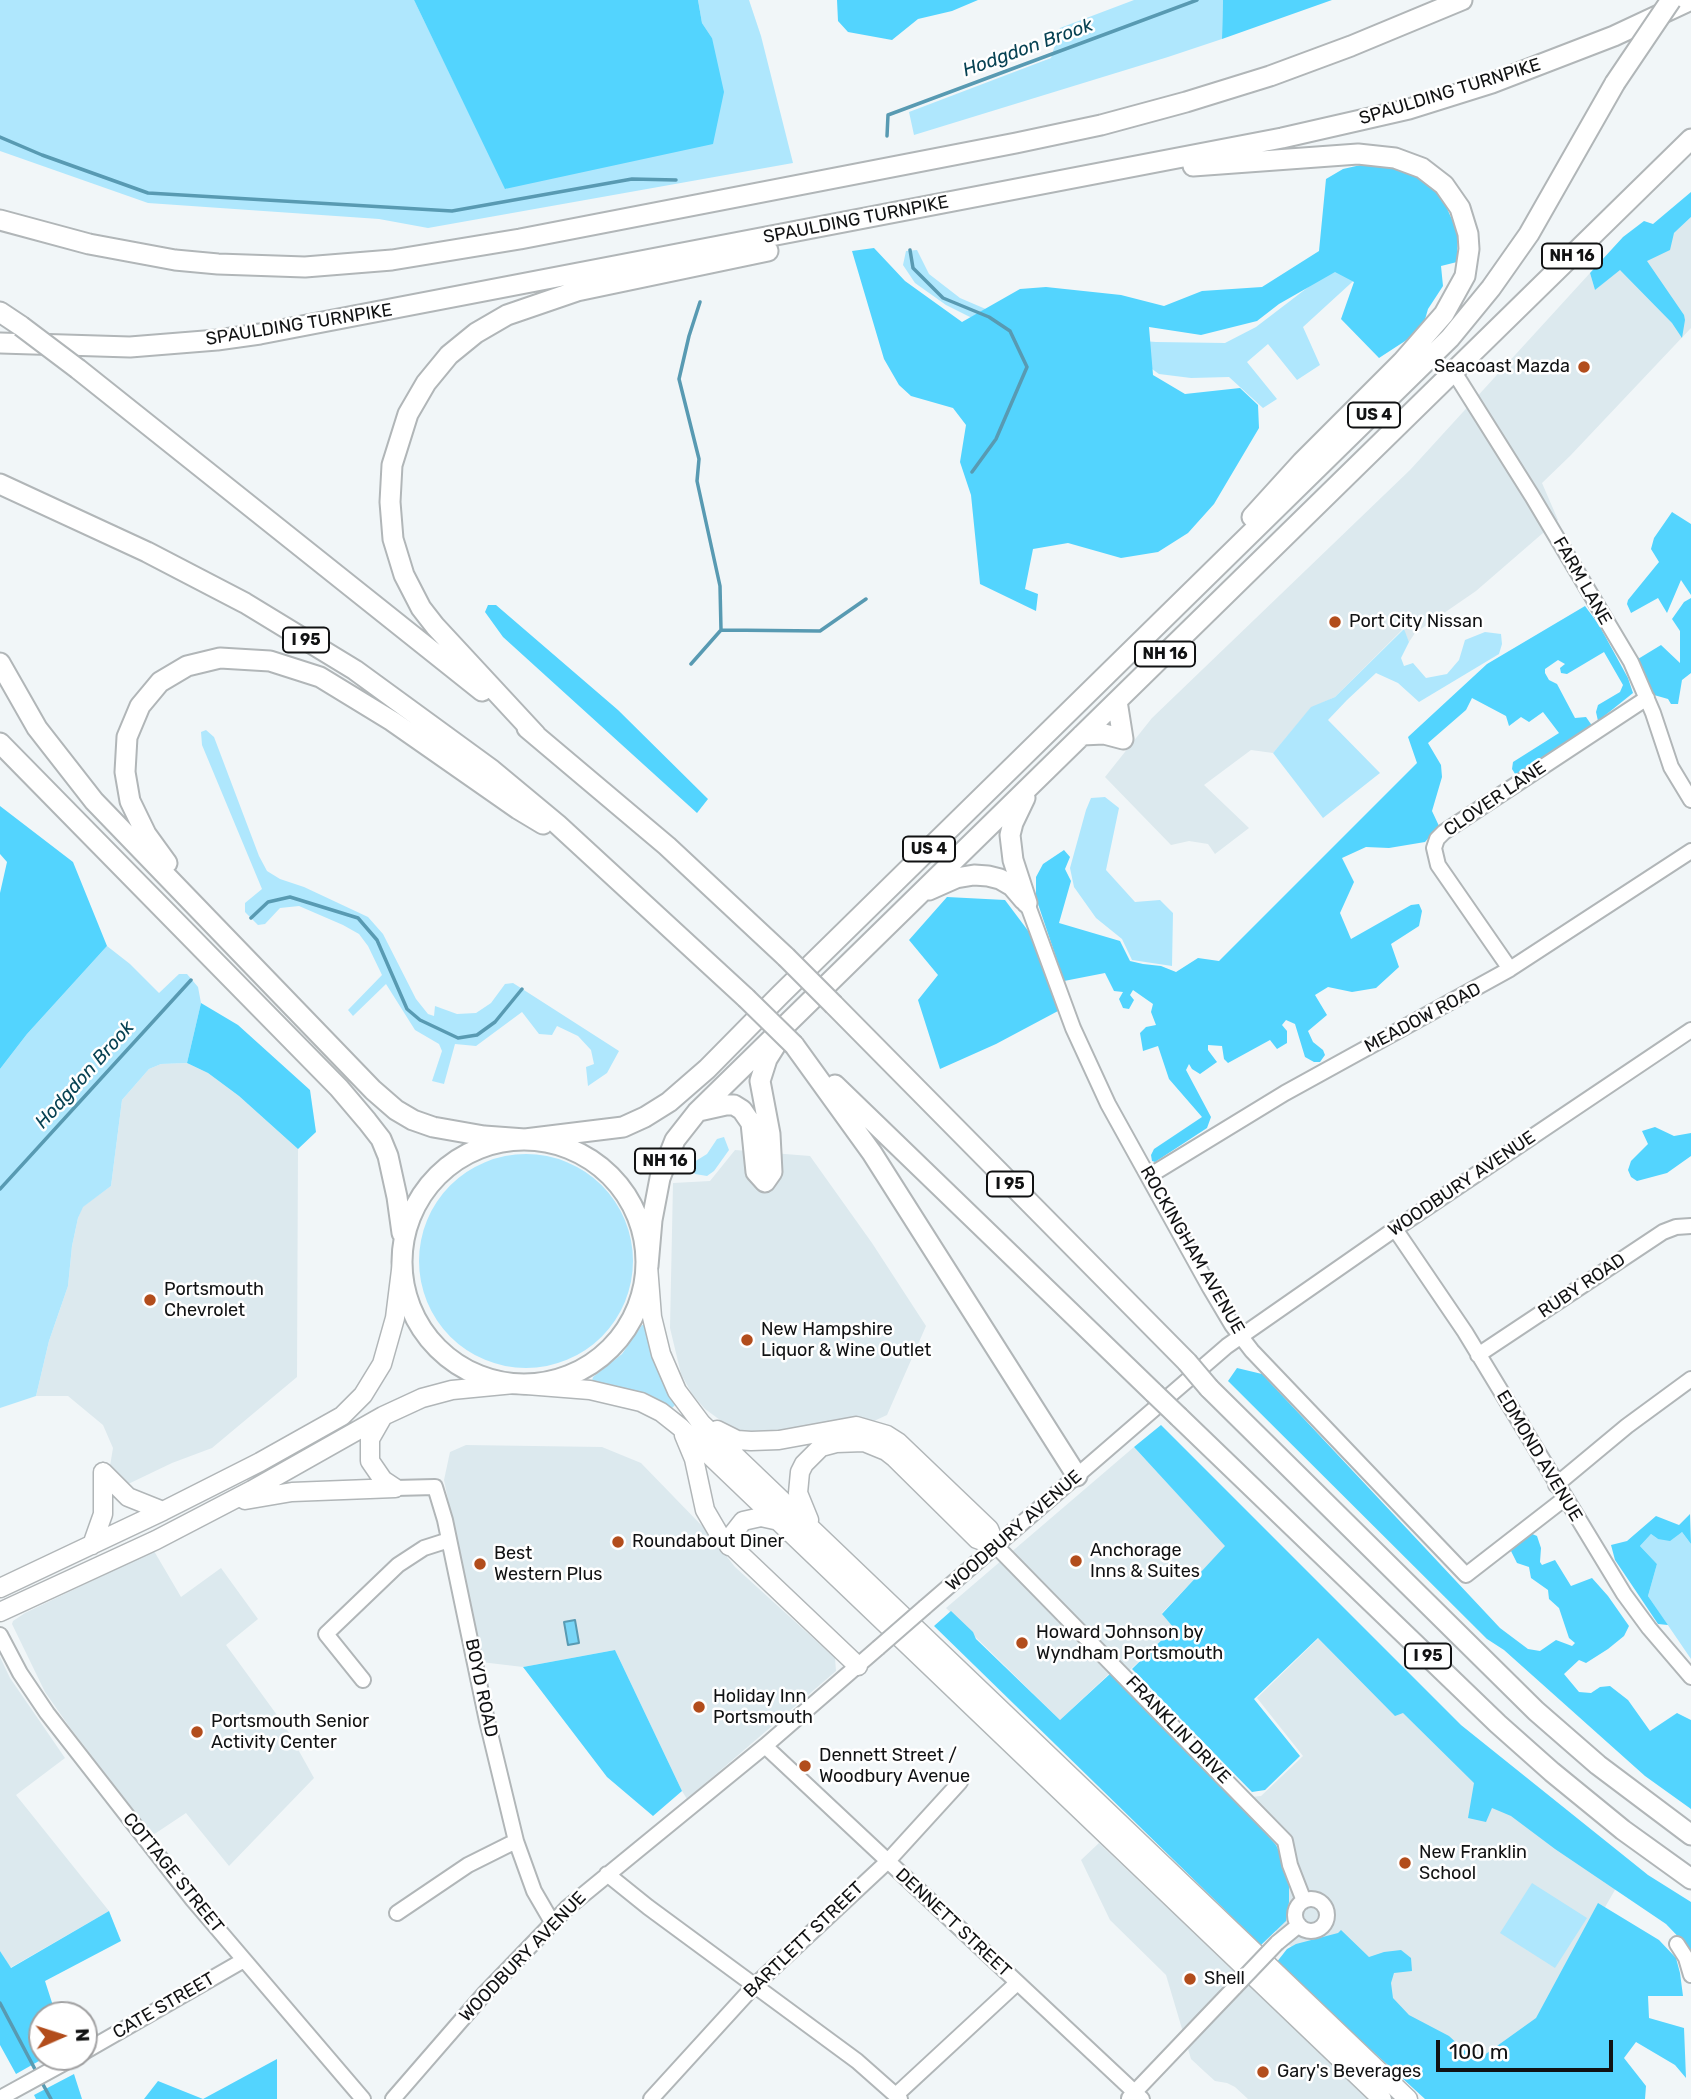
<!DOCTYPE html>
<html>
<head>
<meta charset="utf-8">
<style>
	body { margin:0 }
	#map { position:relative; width:1691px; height:2099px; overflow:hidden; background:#f1f6f8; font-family:Rubik,sans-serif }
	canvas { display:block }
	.north { position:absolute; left:28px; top:2001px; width:70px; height:70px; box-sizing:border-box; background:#fff; border:2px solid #a0a0a1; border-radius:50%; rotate:87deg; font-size:19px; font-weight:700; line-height:28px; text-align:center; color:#111213 }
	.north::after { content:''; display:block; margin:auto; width:24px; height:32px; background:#b24d1c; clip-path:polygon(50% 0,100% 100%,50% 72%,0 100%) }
	.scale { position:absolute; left:1436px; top:2040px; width:177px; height:32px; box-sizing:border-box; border:4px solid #111213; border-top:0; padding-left:9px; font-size:21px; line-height:24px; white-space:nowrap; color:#111213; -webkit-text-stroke:5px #fff; paint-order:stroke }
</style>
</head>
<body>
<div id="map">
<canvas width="1691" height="2099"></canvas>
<div class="north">N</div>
<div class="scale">100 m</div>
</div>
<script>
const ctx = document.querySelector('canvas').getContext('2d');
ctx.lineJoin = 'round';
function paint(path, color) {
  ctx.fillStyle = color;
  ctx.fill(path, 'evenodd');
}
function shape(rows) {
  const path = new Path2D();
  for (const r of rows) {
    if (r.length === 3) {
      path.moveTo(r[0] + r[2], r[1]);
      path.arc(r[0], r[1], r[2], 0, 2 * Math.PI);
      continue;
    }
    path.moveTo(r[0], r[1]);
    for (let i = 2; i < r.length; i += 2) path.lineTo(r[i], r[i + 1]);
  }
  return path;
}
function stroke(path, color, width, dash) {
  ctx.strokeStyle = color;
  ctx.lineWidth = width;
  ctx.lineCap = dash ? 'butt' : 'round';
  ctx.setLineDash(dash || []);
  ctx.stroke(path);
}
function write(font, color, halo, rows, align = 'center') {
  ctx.font = font + ' Rubik,sans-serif';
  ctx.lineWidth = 5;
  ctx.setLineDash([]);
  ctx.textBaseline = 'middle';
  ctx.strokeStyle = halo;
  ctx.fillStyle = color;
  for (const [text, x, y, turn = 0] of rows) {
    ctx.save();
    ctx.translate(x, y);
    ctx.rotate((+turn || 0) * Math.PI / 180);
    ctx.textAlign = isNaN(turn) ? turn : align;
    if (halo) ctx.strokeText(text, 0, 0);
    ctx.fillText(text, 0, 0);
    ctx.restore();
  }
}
paint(shape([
	[1691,217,1691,328,1570,456,1542,483,1558,520,1476,591,1415,633,1409,642,1403,629,1335,697,1311,708,1273,753,1251,750,1204,785,1249,828,1215,854,1208,844,1189,841,1171,845,1105,777,1152,718,1410,470,1590,273,1595,290,1619,269,1674,233],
	[187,1063,208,1073,239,1096,298,1149,297,1377,212,1448,172,1463,124,1486,113,1475,110,1466,113,1448,103,1425,68,1396,36,1396,49,1341,68,1286,72,1246,78,1218,82,1207,111,1186,122,1100,149,1069,161,1064],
	[735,1150,810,1156,872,1243,926,1326,887,1415,874,1421,822,1425,775,1433,742,1436,705,1409,692,1394,681,1374,670,1328,673,1183,710,1181],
	[466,1445,602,1447,641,1463,706,1530,735,1567,835,1658,836,1671,687,1799,682,1791,615,1650,523,1667,481,1662,444,1480,450,1452],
	[1134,1447,1226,1546,1162,1613,1175,1628,1118,1681,1110,1673,1060,1720,946,1608],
	[154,1551,181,1597,221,1568,258,1619,226,1645,285,1726,314,1778,229,1866,186,1813,153,1835,71,1729,45,1692,12,1624,13,1621,25,1613],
	[1323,1634,1623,1876,1541,2018,1440,2099,1196,1850,1251,1797,1261,1796,1303,1756,1257,1698],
	[0,1657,10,1678,65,1758,16,1795,109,1911,10,1968,0,1951],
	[1099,1843,1331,2064,1367,2099,1248,2099,1235,2087,1227,2083,1215,2081,1205,2072,1191,2059,1166,1975,1110,1920,1081,1860]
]), '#dce9ee');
paint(shape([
	[0,0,414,0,506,189,712,38,702,23,698,0,749,0,761,36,793,163,428,228,379,219,148,203,0,151],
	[1134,0,1223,0,1222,39,1168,57,914,135,909,112,1051,58,1060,28],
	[1420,220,1303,327,1320,365,1297,380,1268,344,1247,362,1277,399,1263,408,1229,377,1191,378,1159,374,1127,351,996,330,946,305,915,283,903,265,906,251,917,250,929,274,960,298,1016,322,1065,335,1156,342,1225,343,1256,327,1341,262],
	[1404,629,1409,642,1401,658,1404,666,1413,663,1426,678,1447,674,1459,660,1465,640,1485,632,1501,634,1502,644,1499,654,1419,702,1398,683,1376,673,1347,700,1328,720,1380,773,1323,818,1273,753,1311,707,1335,697],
	[206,730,214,737,259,856,267,871,280,879,304,887,368,917,383,934,416,999,428,1014,434,1016,435,1006,457,1014,476,1013,491,1003,505,984,513,983,619,1051,607,1073,588,1086,586,1067,594,1064,591,1050,578,1036,557,1026,552,1035,539,1034,522,1012,476,1046,455,1044,444,1084,432,1081,442,1051,439,1044,415,1030,386,984,353,1016,348,1010,382,975,368,946,359,934,343,925,299,906,280,908,265,924,258,925,245,912,245,903,262,889,202,745,201,732],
	[1105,797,1119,808,1106,870,1135,902,1160,900,1173,913,1172,966,1132,960,1122,939,1096,918,1074,887,1070,868,1086,810,1091,798],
	[107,946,130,964,159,993,179,974,187,974,198,987,201,1003,187,1063,161,1064,149,1069,122,1100,111,1186,83,1207,78,1218,72,1246,68,1286,49,1341,36,1396,0,1408,0,1069,27,1034],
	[724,1137,729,1150,714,1171,707,1176,695,1174,692,1168,694,1162,707,1154,717,1139],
	[526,1261,107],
	[642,1325,647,1325,656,1367,675,1405,670,1410,597,1385,592,1381,593,1377,622,1354],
	[1682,1532,1691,1544,1691,1659,1648,1596,1657,1564,1640,1546,1651,1534,1658,1539],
	[1532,1883,1587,1918,1555,1968,1500,1933]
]), '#afe7fd');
paint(shape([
	[414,0,698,0,702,23,712,38,724,92,713,144,505,189],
	[837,0,978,0,952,11,918,19,892,40,848,32,838,21],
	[1223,0,1332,0,1222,39],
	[1389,163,1422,179,1441,195,1458,233,1457,262,1441,266,1443,286,1428,309,1422,330,1379,358,1341,319,1354,282,1335,272,1279,304,1257,321,1201,335,1149,327,1153,375,1185,394,1240,388,1258,405,1259,428,1214,504,1188,533,1158,552,1121,558,1068,543,1033,549,1025,589,1038,594,1036,611,980,584,971,495,960,462,966,425,953,408,911,396,899,385,884,359,852,251,874,248,905,281,962,322,1020,289,1046,287,1121,295,1164,306,1202,291,1262,287,1319,251,1326,179,1343,169,1365,164],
	[1691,192,1691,217,1674,233,1670,250,1647,261,1684,315,1685,320,1682,338,1672,323,1620,270,1595,290,1590,273,1623,237,1644,221,1653,224],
	[1672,512,1691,524,1691,595,1681,580,1667,613,1658,598,1631,613,1627,604,1628,600,1659,562,1651,549,1654,538],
	[1691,598,1691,673,1682,680,1678,704,1671,704,1668,699,1654,695,1638,659,1661,645,1680,663,1680,631,1672,619,1684,602],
	[488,605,496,605,618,710,708,799,697,813,503,637,485,612],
	[1585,606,1599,625,1628,678,1633,693,1598,721,1596,712,1598,705,1620,692,1623,685,1604,652,1567,674,1561,673,1560,668,1565,664,1558,660,1545,669,1545,673,1549,680,1557,684,1575,718,1586,717,1593,727,1517,777,1512,769,1513,762,1559,733,1543,712,1529,722,1521,717,1509,726,1506,716,1472,698,1466,710,1428,743,1441,765,1442,777,1432,811,1439,826,1425,842,1389,848,1366,847,1342,858,1354,882,1340,913,1351,939,1411,905,1419,904,1422,911,1419,926,1391,944,1399,967,1376,988,1352,992,1328,987,1315,995,1327,1015,1308,1031,1313,1042,1323,1050,1325,1055,1320,1062,1314,1062,1305,1057,1295,1024,1286,1020,1282,1025,1287,1031,1287,1043,1277,1049,1270,1040,1228,1063,1224,1059,1222,1046,1208,1045,1208,1050,1217,1062,1200,1074,1192,1069,1189,1064,1186,1070,1211,1117,1207,1128,1155,1162,1152,1161,1151,1155,1154,1149,1202,1117,1169,1079,1158,1046,1143,1051,1140,1033,1146,1027,1156,1025,1151,1012,1153,1004,1133,990,1130,995,1134,1000,1129,1009,1123,1008,1119,999,1123,992,1114,991,1105,973,1064,981,1036,898,1036,877,1043,864,1064,850,1070,857,1065,869,1071,881,1059,923,1120,941,1130,961,1143,964,1161,966,1176,972,1198,958,1219,961,1417,763,1408,737,1487,664],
	[0,806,73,862,107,946,27,1034,0,1069,0,893,7,862,0,854],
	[947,897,1005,900,1032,936,1058,1011,996,1044,940,1069,918,1000,938,975,909,940],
	[201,1003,238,1025,310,1090,316,1132,298,1149,239,1096,208,1073,187,1063],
	[1655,1127,1674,1136,1691,1133,1691,1156,1667,1173,1637,1181,1631,1177,1628,1170,1631,1161,1648,1144,1642,1131],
	[1237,1368,1262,1374,1500,1628,1528,1649,1540,1651,1556,1640,1572,1646,1575,1643,1569,1638,1559,1608,1549,1599,1548,1590,1531,1578,1529,1567,1517,1563,1511,1551,1530,1533,1537,1536,1541,1548,1540,1562,1542,1565,1555,1560,1571,1586,1592,1578,1608,1596,1629,1626,1624,1636,1608,1649,1586,1663,1579,1660,1564,1674,1579,1692,1591,1693,1600,1687,1610,1686,1628,1700,1650,1731,1677,1713,1691,1720,1691,1809,1645,1776,1504,1650,1487,1639,1228,1381],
	[1161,1425,1461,1725,1648,1875,1691,1902,1691,1950,1666,1924,1555,1849,1511,1816,1492,1808,1486,1822,1468,1818,1474,1783,1403,1713,1395,1716,1318,1638,1254,1699,1300,1756,1265,1790,1252,1792,1132,1669,1174,1628,1162,1614,1225,1546,1134,1447],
	[1690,1514,1691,1544,1682,1532,1670,1541,1658,1539,1651,1534,1640,1546,1657,1564,1648,1596,1668,1625,1658,1624,1615,1560,1611,1545,1627,1541,1656,1516,1679,1525],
	[951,1611,973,1632,976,1639,1060,1720,1111,1673,1259,1826,1276,1845,1284,1862,1289,1878,1289,1902,1286,1921,1261,1945,934,1626],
	[615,1650,682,1791,653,1816,607,1777,523,1667],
	[1598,1903,1659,1940,1676,1958,1680,1973,1683,1996,1648,1996,1649,2018,1684,2028,1686,2078,1675,2065,1636,2042,1624,2058,1646,2086,1645,2099,1425,2099,1276,1963,1287,1949,1296,1944,1338,1933,1341,1930,1369,1957,1384,1952,1401,1950,1411,1958,1412,1971,1394,1973,1391,1983,1393,1998,1409,2015,1449,2036,1476,2061,1536,2018],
	[109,1911,121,1941,45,1981,56,2015,42,2015,42,2057,46,2057,16,2074,0,2045,0,1951,11,1968],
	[277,2059,277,2099,144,2099,158,2081,203,2099],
	[74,2074,82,2099,36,2099,34,2095]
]), '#53d4fe');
const water = shape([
	[575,1620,579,1643,568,1645,564,1622,575,1620]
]);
paint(water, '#77d5f6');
stroke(water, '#589ab2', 2);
stroke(shape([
	[887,136,888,115,1197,0],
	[0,137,42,155,148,193,452,211,632,179,676,180],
	[910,250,913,268,943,298,989,317,1010,331,1027,367,996,439,972,472],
	[700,302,689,336,679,379,699,459,697,481,720,586,721,630],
	[691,664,721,630,820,631,866,599],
	[251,918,268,902,290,897,358,918,377,940,407,1009,420,1020,458,1038,477,1035,495,1022,522,989],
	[0,1189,191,980],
	[0,2003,37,2073],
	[40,2079,51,2099]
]), '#589ab2', 3.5);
const minor = shape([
	[1454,372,1532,496,1631,662,1653,713,1671,767,1691,800],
	[1027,903,1073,1028,1108,1104,1210,1288,1232,1325,1252,1351,1466,1575,1564,1499],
	[1510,969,1438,865,1434,848,1437,839,1444,832,1647,698],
	[1149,1176,1285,1093,1510,969,1691,851],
	[1395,1229,1465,1332,1624,1594,1649,1628,1691,1677],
	[1478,1355,1663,1232,1676,1227,1691,1226],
	[1556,1485,1627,1426,1691,1379],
	[395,1488,435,1487,445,1520,487,1721,516,1841,534,1891,552,1922],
	[996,1546,1285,1841,1290,1865,1304,1901],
	[925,1607,1227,1346,1395,1229,1691,1030],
	[0,1635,20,1673,47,1713,193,1900,363,2099],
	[363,1680,326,1634,398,1565,424,1548,449,1540],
	[765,1746,1142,2099],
	[607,1874,648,1907,857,2061,900,2099],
	[1311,1915,16],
	[397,1913,468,1865,516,1841],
	[1277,1943,1299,1925],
	[1677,1944,1686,1958,1691,1975],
	[84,2052,244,1960],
	[896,2095,1017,1983],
	[4,2096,75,2057],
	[1129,2098,1235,1987],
	[393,2099,485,1993,567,1908,765,1746,878,1648],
	[651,2099,755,1985,887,1862,960,1782]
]);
const major = shape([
	[648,1266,652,1317,661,1354,677,1391,701,1423,1408,2099],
	[382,1418,370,1439,370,1461,383,1480,395,1488],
	[717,1430,737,1440,751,1441,779,1440,856,1426,887,1435,898,1442,989,1529,996,1546],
	[684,1435,694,1459,705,1510,719,1534,858,1666],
	[103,1472,128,1497,163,1511],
	[245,1500,292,1492,395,1488],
	[809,1520,798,1493,800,1472,804,1464,821,1447,836,1443,864,1442,886,1451,895,1458,977,1539,996,1546],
	[92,1545,103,1514,103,1472],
	[729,1546,732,1535,743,1521,761,1517,779,1521],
	[0,1588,163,1511,260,1462,342,1416,363,1395,382,1364,395,1318,402,1262],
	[0,1612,156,1540,252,1490,383,1416,422,1398,452,1390,514,1384,590,1390,641,1402,661,1412,680,1427,1382,2099]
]);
const highway = shape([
	[1193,166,1358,154,1395,158,1422,168,1444,185,1460,208,1468,234,1469,249,1465,276,1444,314,1402,362,1302,462,1252,517],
	[0,220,89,244,175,260,218,264,305,267,392,260,520,239,1016,143,1101,125,1186,102,1270,76,1351,46,1462,0],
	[0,312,21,326],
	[0,343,130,347,217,340,260,334,1282,138,1409,109,1492,83,1614,36,1691,0],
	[78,369,482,691],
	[0,484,147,552,245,603,355,670,492,770,557,824,746,998],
	[0,663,37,728,94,801,373,1090,396,1110,413,1120,433,1127,484,1136,525,1139,623,1127,645,1117,669,1102,707,1069,780,995,1450,338,1491,288,1529,234,1615,83],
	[527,728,667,846,786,957],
	[536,735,435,626,421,608,404,575,393,539,390,502,392,465,408,414,426,383,449,355,476,333,507,315,577,291,768,251],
	[1082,735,1104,734,1123,739,1117,701],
	[0,743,339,1088,367,1121,381,1139,388,1156,397,1197,402,1233],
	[1025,798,1013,823,1010,835,1013,860,1027,903],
	[167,863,146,834,130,801,125,772,127,737,140,706,160,682,187,666,220,658,270,661,320,677,392,721,518,809,543,824],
	[929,890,956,878,974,875,988,876,1000,879,1012,886,1024,900],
	[834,1005,1187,1362],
	[794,1045,872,1153,1077,1476],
	[835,1085,1154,1393],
	[699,1111,726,1105,734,1105,742,1110,751,1123,756,1172,765,1182,772,1172,770,1134,760,1081,767,1059,779,1040],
	[524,1262,122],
	[648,1266,652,1220,660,1178,675,1140,697,1112,1691,139],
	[1209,1388,1536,1711,1598,1765,1691,1835],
	[1179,1417,1498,1724,1552,1772,1623,1830,1691,1879]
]);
stroke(minor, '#b1b6b8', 18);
stroke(major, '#b1b6b8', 21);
stroke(highway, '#b1b6b8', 23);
stroke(minor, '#fff', 14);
stroke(major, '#fff', 18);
stroke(highway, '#fff', 19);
const minorBridge = shape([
	[878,1648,925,1607],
	[1235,1987,1277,1943]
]);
const highwayBridge = shape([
	[1615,83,1671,0],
	[21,326,78,369],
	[786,957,834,1005],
	[746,998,794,1045],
	[1187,1362,1209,1388],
	[1154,1393,1179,1417]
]);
stroke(minorBridge, '#b1b6b8', 18, []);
stroke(highwayBridge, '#b1b6b8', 23, []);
stroke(minorBridge, '#fff', 14);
stroke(highwayBridge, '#fff', 19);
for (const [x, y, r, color] of [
	[1584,367,7,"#b24d1c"],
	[1335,622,7,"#b24d1c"],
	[150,1300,7,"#b24d1c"],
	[747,1340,7,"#b24d1c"],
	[618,1542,7,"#b24d1c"],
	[1076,1561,7,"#b24d1c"],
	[480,1564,7,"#b24d1c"],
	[1022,1643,7,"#b24d1c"],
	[699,1707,7,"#b24d1c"],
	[197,1732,7,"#b24d1c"],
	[805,1766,7,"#b24d1c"],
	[1405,1863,7,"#b24d1c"],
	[1190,1979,7,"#b24d1c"],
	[1263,2072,7,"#b24d1c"]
]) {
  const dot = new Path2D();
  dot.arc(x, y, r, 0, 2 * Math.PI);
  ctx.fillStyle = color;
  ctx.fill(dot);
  stroke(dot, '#fff', 2.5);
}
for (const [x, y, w] of [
	[1572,256,60],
	[1374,415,52],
	[306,640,46],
	[1165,654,60],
	[929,849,52],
	[665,1161,60],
	[1010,1184,46],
	[1428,1656,46]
]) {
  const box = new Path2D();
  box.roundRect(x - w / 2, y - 12.5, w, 25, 5);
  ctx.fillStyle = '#fff';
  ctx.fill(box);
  stroke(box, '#111213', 2);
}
write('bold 16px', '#111213', null, [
	["NH 16",1572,256],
	["US 4",1374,415],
	["I 95",306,640],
	["NH 16",1165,654],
	["US 4",929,849],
	["NH 16",665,1161],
	["I 95",1010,1184],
	["I 95",1428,1656]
]);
write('18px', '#111213', '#fff', [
	["SPAULDING TURNPIKE",1450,92,-17],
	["SPAULDING TURNPIKE",856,220,-11],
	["SPAULDING TURNPIKE",299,325,-9],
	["FARM LANE",1582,581,60],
	["CLOVER LANE",1495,799,-34],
	["MEADOW ROAD",1423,1018,-28],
	["WOODBURY AVENUE",1462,1184,-34],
	["ROCKINGHAM AVENUE",1192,1250,60],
	["RUBY ROAD",1582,1286,-34],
	["EDMOND AVENUE",1539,1456,59],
	["WOODBURY AVENUE",1014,1531,-41],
	["BOYD ROAD",481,1688,78],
	["FRANKLIN DRIVE",1178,1730,46],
	["COTTAGE STREET",173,1873,51],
	["DENNETT STREET",953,1923,43],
	["BARTLETT STREET",804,1940,-44],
	["WOODBURY AVENUE",523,1957,-46],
	["CATE STREET",164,2006,-30]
]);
write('18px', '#111213', '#fff', [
	["Seacoast Mazda",1570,367,"right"],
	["Port City Nissan",1349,622],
	["Portsmouth",164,1290],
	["Chevrolet",164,1311],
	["New Hampshire",761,1330],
	["Liquor & Wine Outlet",761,1351],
	["Roundabout Diner",632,1542],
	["Anchorage",1090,1551],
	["Inns & Suites",1090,1572],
	["Best",494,1554],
	["Western Plus",494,1575],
	["Howard Johnson by",1036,1633],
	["Wyndham Portsmouth",1036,1654],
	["Holiday Inn",713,1697],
	["Portsmouth",713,1718],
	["Portsmouth Senior",211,1722],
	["Activity Center",211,1743],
	["Dennett Street /",819,1756],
	["Woodbury Avenue",819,1777],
	["New Franklin",1419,1853],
	["School",1419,1874],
	["Shell",1204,1979],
	["Gary's Beverages",1277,2072]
], 'left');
write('italic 19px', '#074253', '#fff', [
	["Hodgdon Brook",1028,48,-20],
	["Hodgdon Brook",85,1075,-48]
]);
</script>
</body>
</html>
